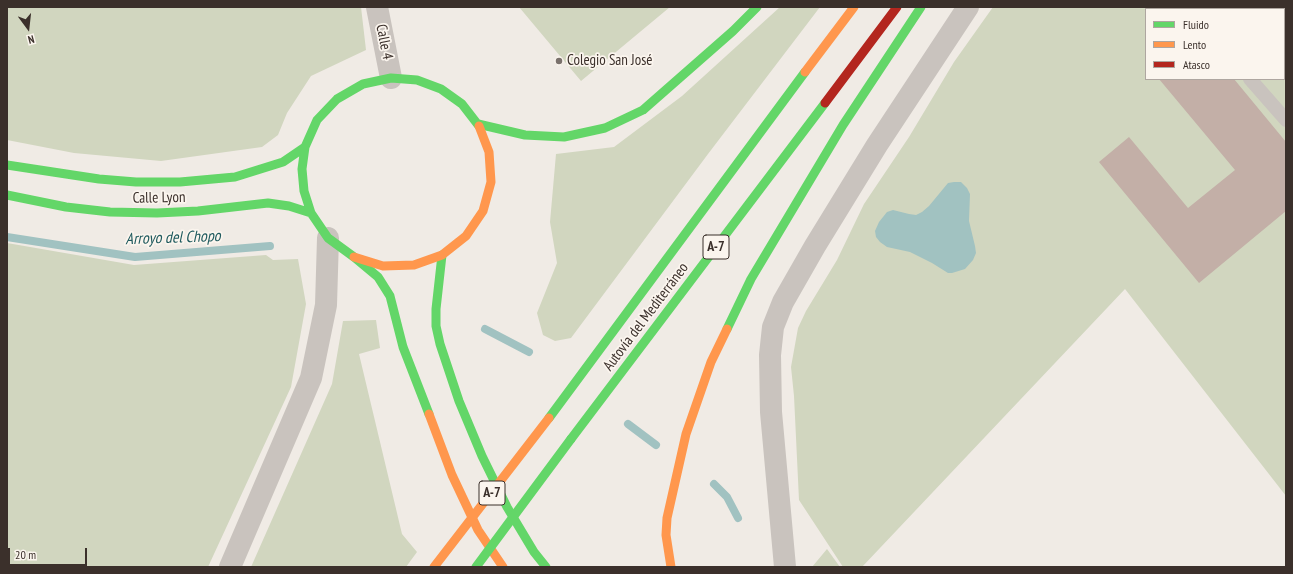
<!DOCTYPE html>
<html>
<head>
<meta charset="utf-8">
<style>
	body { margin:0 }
	#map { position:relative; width:1293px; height:574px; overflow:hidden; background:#f0ebe5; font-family:"PT Sans Narrow",sans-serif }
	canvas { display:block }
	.frame { position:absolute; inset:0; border:8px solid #3b302b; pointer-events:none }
	.legend { position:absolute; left:1145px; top:8px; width:140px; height:72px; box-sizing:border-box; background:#fbf5ee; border:1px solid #aea6a0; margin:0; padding:5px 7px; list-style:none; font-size:12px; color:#3b302b }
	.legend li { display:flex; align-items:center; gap:8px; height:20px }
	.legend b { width:20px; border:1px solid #aea6a0 }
	.north { position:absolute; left:8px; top:8px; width:40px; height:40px; -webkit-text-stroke:3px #fbf5ee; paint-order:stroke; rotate:165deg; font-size:11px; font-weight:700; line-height:16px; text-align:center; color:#3b302b }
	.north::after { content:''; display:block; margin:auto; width:14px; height:18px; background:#3b302b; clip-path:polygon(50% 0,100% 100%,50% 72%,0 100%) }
	.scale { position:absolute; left:8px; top:548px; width:79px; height:18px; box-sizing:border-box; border:2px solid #3b302b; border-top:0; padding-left:5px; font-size:12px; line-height:14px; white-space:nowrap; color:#3b302b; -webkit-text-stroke:3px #fbf5ee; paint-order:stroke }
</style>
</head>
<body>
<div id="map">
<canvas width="1293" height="574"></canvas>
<div class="frame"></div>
<ul class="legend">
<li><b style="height:5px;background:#63d668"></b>Fluido</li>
<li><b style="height:5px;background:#ff974d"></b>Lento</li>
<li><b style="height:5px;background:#b3261e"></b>Atasco</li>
</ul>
<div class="north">N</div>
<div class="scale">20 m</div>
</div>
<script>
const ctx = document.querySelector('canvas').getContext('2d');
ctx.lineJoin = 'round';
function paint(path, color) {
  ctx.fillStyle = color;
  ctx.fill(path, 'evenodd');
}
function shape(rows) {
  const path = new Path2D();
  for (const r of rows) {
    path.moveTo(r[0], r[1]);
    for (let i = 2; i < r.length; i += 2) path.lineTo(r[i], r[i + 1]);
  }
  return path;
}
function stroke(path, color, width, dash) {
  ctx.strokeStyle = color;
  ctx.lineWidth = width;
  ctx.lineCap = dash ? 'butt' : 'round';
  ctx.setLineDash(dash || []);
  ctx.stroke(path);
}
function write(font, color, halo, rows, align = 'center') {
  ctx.font = font + ' "PT Sans Narrow",sans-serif';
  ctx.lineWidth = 3.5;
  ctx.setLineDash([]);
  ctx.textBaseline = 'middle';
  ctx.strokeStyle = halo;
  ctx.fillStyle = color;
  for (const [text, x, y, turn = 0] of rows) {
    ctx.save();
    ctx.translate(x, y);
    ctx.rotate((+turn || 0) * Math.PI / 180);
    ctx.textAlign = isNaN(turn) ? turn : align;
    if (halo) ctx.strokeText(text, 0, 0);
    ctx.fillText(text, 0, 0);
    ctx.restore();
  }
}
paint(shape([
	[7,7,361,7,366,50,311,76,287,113,278,135,262,147,161,161,74,153,7,140],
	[519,7,670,7,581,81],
	[780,7,820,7,708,154,571,338,555,341,543,335,537,313,557,263,550,222,556,154,614,147,682,96],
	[993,7,1225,7,1227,9,1146,9,1146,79,1284,79,1284,75,1286,77,1286,496,1125,289,862,567,843,567,799,500,794,396,791,367,798,328,806,311,837,260,864,204,909,137,954,62],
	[1268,7,1286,7,1286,29,1284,27,1284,9,1270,9],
	[7,243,134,265,266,255,273,260,298,259,306,304,291,387,208,567,7,567],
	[376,320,380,348,359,354,402,534,417,552,406,567,251,567,332,384,343,321],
	[827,549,840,567,812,567]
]), '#d1d6bf');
paint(shape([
	[954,182,961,182,967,188,970,194,969,221,975,246,976,253,973,260,965,269,952,273,948,273,932,263,910,252,887,247,880,242,876,237,875,231,879,222,887,212,893,210,909,214,916,215,922,212,929,206,948,183]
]), '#a1c2c1');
stroke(shape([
	[7,237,135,257,270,246],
	[485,329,529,352],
	[628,424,656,445],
	[714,484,727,497,738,518]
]), '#a1c2c1', 8);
paint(shape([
	[1159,79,1234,79,1286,142,1286,211,1199,283,1099,162,1129,137,1188,208,1235,170]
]), '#c3afa7');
stroke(shape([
	[1188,7,1190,9],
	[1250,79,1286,120]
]), '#c9c3be', 14);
stroke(shape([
	[377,7,391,78],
	[1254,7,1255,9],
	[1284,43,1286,45],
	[230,567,311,378,326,305,328,238],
	[785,567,771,412,770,355,773,327,783,302,815,246,877,145,968,7]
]), '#c9c3be', 22);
stroke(shape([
	[478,124,525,135,564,137,605,128,643,110,733,31,757,7],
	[7,165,99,179,136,182,180,182,235,177,283,162,305,147],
	[7,195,66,207,110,212,157,213,198,211,268,203,289,206,311,213],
	[442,255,436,309,436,326,440,344,459,401,482,456,507,507,534,552,546,567],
	[727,329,751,279,843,125,921,7],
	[429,414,403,347,390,296,378,277,354,257,328,238,311,213,304,191,302,169,305,147,317,120,337,99,363,84,391,78,417,80,441,89,462,104,479,126],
	[549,418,805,72],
	[571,439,825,103]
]), '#63d668', 9);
stroke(shape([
	[805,72,854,7],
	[354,257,383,266,414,265,442,255,466,236,483,211,491,182,489,152,479,126],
	[429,414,452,475,478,530,503,567],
	[671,567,666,535,667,518,686,434,711,362,727,329]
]), '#ff974d', 9);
stroke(shape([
	[825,103,897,7]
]), '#b3261e', 9);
stroke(shape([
	[476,567,571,439]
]), '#63d668', 9);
stroke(shape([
	[434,567,549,418]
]), '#ff974d', 9);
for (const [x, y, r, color] of [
	[559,61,4,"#7a716c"]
]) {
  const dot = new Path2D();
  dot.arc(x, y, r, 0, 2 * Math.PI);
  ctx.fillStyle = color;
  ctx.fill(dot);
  stroke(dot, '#fbf5ee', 1.5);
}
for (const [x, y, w] of [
	[716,247,26],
	[492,493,26]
]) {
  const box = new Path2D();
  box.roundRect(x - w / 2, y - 12, w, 24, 3);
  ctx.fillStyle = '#fbf5ee';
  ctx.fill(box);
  stroke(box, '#3b302b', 1);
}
write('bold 14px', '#3b302b', null, [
	["A-7",716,247],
	["A-7",492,493]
]);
write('15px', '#3b302b', '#fbf5ee', [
	["Calle 4",384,42,79],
	["Calle Lyon",159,198,-1],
	["Autovía del Mediterráneo",646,317,-53]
]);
write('15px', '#3b302b', '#fbf5ee', [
	["Colegio San José",567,61]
], 'left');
write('italic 16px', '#1f5a5e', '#fbf5ee', [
	["Arroyo del Chopo",173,238,-2]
]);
</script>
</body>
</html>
